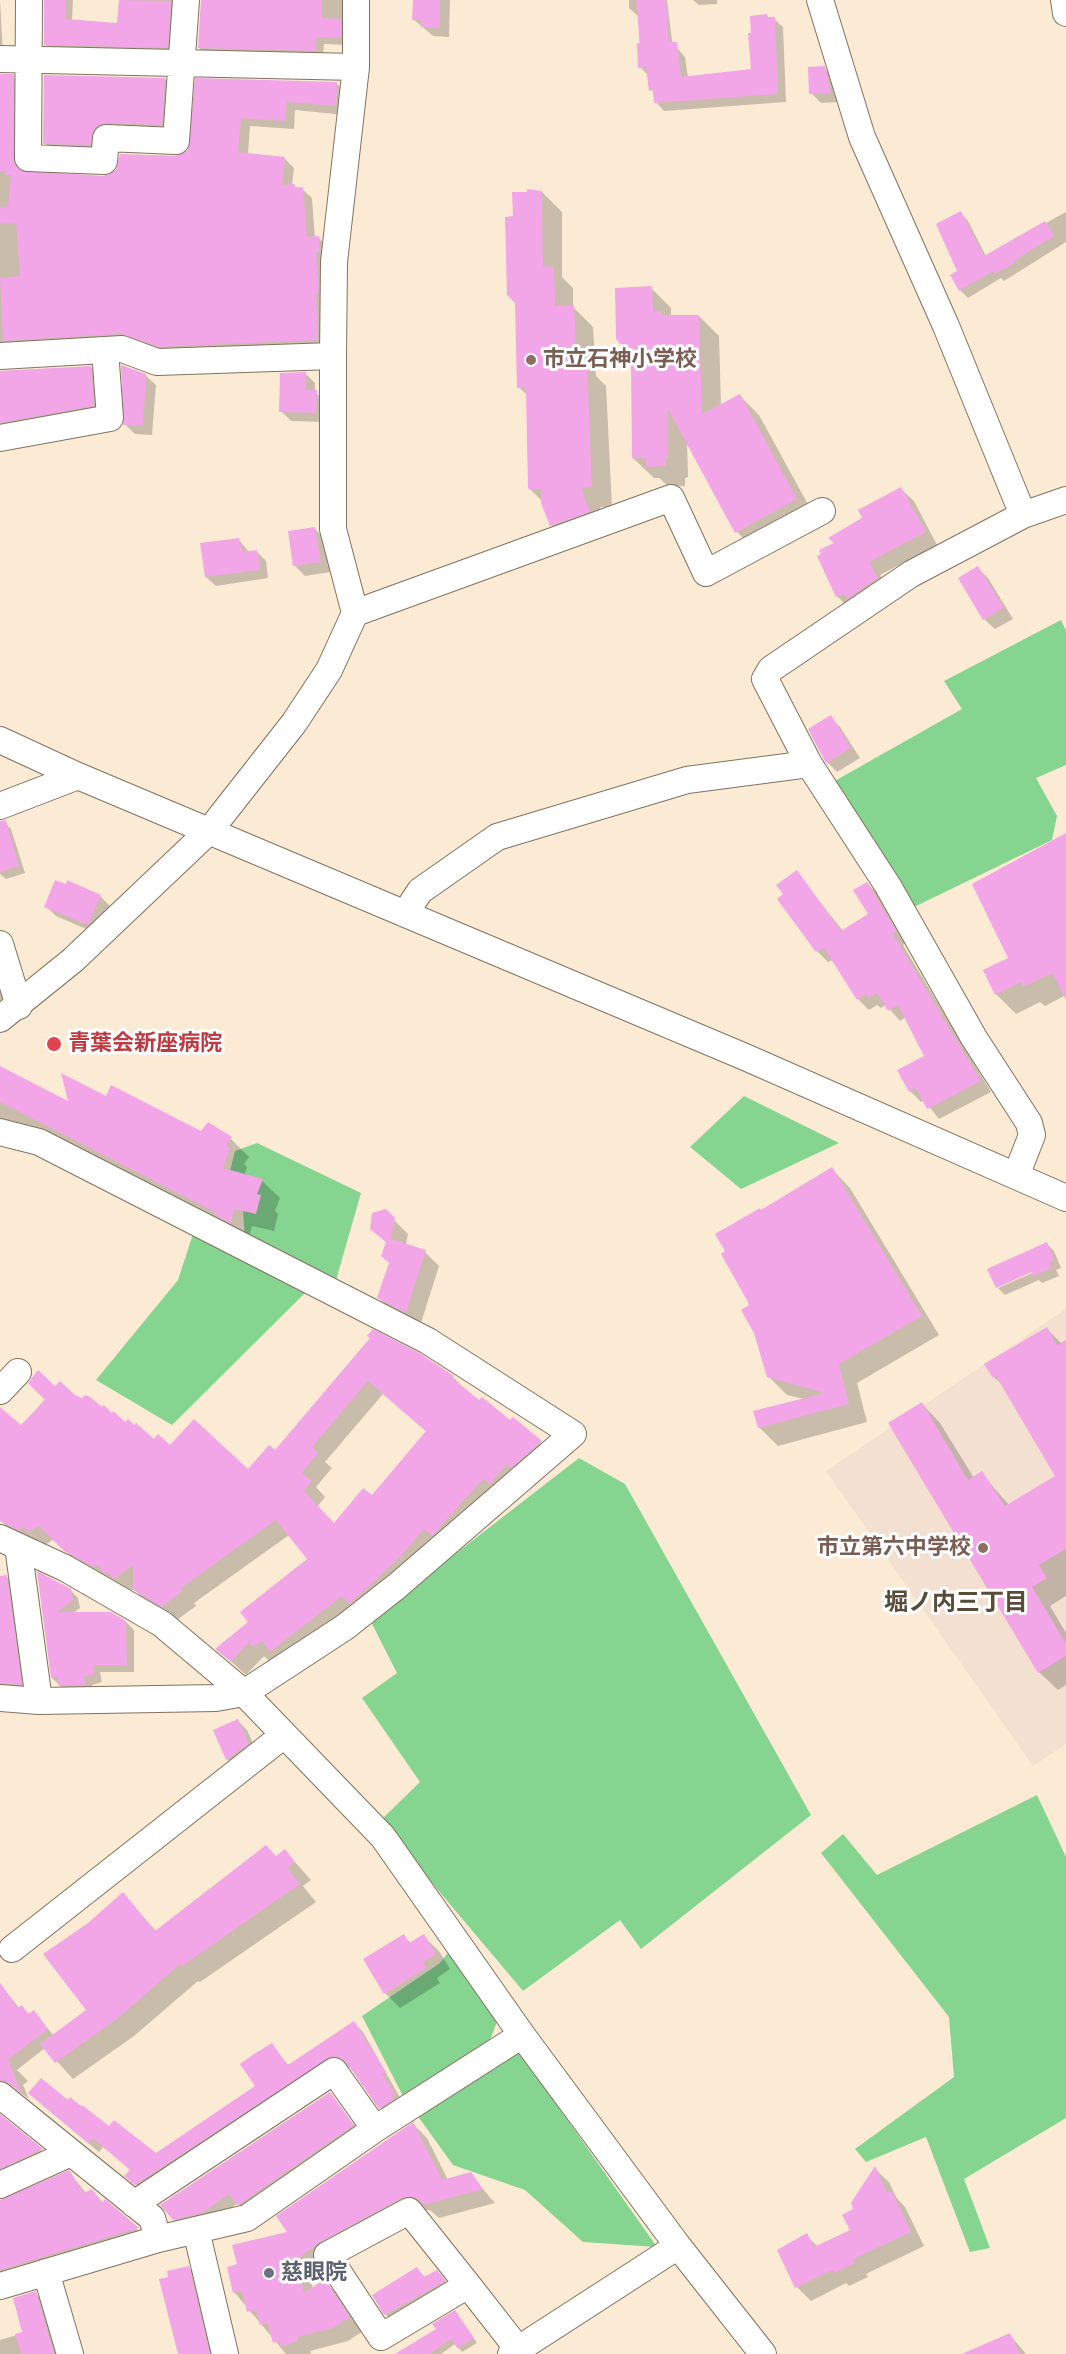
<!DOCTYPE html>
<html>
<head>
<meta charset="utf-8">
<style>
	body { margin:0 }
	canvas { display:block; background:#fbebd4 }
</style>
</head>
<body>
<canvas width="1066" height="2354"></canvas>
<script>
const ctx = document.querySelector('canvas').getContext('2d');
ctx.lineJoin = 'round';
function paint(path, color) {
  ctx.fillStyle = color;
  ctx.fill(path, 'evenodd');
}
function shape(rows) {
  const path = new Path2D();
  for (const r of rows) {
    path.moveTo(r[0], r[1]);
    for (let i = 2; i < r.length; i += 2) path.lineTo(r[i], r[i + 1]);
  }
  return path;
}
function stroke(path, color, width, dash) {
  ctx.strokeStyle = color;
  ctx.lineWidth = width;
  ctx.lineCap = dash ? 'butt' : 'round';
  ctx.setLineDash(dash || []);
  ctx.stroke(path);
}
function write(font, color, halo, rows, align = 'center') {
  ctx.font = font + ' Signika,"Noto Sans JP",sans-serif';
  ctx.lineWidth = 6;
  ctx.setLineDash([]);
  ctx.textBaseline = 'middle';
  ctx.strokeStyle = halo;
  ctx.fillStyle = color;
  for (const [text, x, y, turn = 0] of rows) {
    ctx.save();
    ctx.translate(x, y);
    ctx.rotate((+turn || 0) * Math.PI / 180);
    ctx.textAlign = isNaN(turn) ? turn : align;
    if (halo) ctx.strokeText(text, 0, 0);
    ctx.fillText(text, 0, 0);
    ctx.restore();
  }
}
paint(shape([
	[1066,1309,1066,1744,1033,1766,826,1471]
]), '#f3e0d0');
paint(shape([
	[1061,620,1066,631,1066,765,1036,778,1057,816,1052,840,914,907,833,782,962,709,944,681],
	[744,1096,839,1143,741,1189,690,1147],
	[257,1143,361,1193,334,1287,245,1241,242,1194,229,1175,235,1151],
	[194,1231,305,1293,172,1425,96,1380,178,1280],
	[579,1458,625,1484,811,1815,641,1949,620,1920,523,1991,380,1821,420,1782,362,1698,397,1673,370,1620],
	[1037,1795,1066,1857,1066,2118,964,2179,990,2248,970,2252,926,2137,866,2162,855,2149,954,2077,949,2017,821,1853,843,1834,877,1875],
	[450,1950,497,2022,488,2045,403,2096,362,2016,440,1963],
	[518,2050,657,2247,583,2242,525,2190,453,2165,417,2115]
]), '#85d490');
paint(shape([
	[0,0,3,55,0,57],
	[45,0,73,0,72,20,119,24,120,0,183,0,175,55,53,52,45,44],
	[202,0,352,0,348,45,324,44,323,58,207,56,199,48],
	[414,0,450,0,449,37,433,36,413,19],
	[629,0,667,0,673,49,677,48,685,57,688,78,753,70,770,19,774,19,783,27,786,102,664,111,656,102,648,75,640,67,639,17,629,8],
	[693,0,717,0,717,4,699,5],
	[824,68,834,78,840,102,821,103,811,93],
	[0,74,13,76,22,85,22,169,24,173,104,178,117,171,121,155,184,156,192,143,197,80,336,83,346,92,345,115,295,110,294,129,250,126,248,154,284,158,294,168,292,186,302,189,312,198,315,238,318,237,327,247,326,349,0,355],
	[165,79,174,88,171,134,99,154,54,152,45,143],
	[542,192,562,212,562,277,573,288,573,307,593,327,596,376,606,386,612,507,600,507,609,531,571,545,551,525,543,502,530,489,528,396,519,387,514,218],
	[1066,212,1066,242,1004,281,1001,278,968,298,960,290,961,213,968,221,986,256],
	[651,288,671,308,671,316,699,316,719,336,721,406,739,395,759,415,816,519,757,552,737,532,687,441,688,477,685,478,685,486,668,486,659,478,654,478,633,458,640,365],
	[91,367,100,377,103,415,0,436,0,371],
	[305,373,315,383,315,392,326,402,326,422,291,421,281,411],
	[145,375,156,385,152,435,135,434,125,424],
	[901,489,914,501,937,545,880,575,890,591,850,609,837,596,836,543],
	[314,528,324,538,330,572,305,576,295,566],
	[239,540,249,552,257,552,266,561,268,578,216,586,206,577],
	[978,568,988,578,1013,619,995,629,985,620,960,579],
	[830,717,840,727,860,758,837,772,827,762],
	[4,822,11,829,25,873,6,879,0,874,0,823],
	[1066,841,1066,995,1045,1006,1040,1002,1016,1014,996,994],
	[796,872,843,931,870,914,867,883,878,894,906,943,903,945,991,1092,939,1119,924,1100,921,1102,910,1091,926,1056,906,1017,900,1021,886,1005,881,1008,877,1005,869,1010,858,999,833,960,828,962,817,951,785,895],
	[100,896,110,906,98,934,56,916,46,906],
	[0,987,9,1006,0,1016],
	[0,1068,70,1104,107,1098,202,1133,231,1139,249,1157,244,1164,247,1167,244,1176,262,1181,280,1198,275,1211,278,1214,274,1231,252,1226,248,1240,228,1227,29,1125,25,1133,0,1120],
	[832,1169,850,1188,939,1335,857,1383,867,1422,778,1446,759,1427,804,1399,787,1395,768,1376,751,1305,762,1212],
	[385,1211,408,1234,406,1245,425,1252,439,1266,420,1326,393,1312,379,1298,390,1263,387,1243,372,1228],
	[1046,1243,1054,1251,1061,1268,1056,1270,1059,1276,1042,1283,1039,1280,1005,1295,998,1288,1039,1270,1038,1268,998,1285,998,1288,989,1270],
	[1047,1329,1062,1344,1066,1342,1066,1596,1050,1606,1066,1633,1066,1685,1058,1690,1039,1672,922,1404,940,1423,974,1478,981,1473,1009,1505,1057,1476,1004,1386,994,1377],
	[371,1338,420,1355,453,1377,467,1392,510,1422,513,1419,555,1456,285,1665,276,1656,269,1661,264,1656,246,1675,217,1649,250,1623,309,1559,289,1535,194,1603,196,1606,177,1620,149,1604,134,1589,129,1592,112,1579,108,1581,80,1565,54,1539,45,1545,39,1540,35,1544,19,1538,0,1520,0,1409,21,1427,55,1388,154,1441,248,1471,275,1452],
	[383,1394,427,1432,372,1497,334,1525,317,1507,325,1497,316,1487,332,1468,325,1462],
	[38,1574,70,1590,78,1598,80,1608,73,1613,126,1622,134,1630,134,1672,100,1672,102,1682,92,1685,93,1693,68,1693,52,1678],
	[0,1576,6,1577,14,1584,28,1691,0,1687],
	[237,1720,247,1730,258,1754,237,1769,227,1759,215,1730],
	[285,1851,311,1880,303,1886,316,1902,200,1982,198,1981,134,2036,73,2079,45,2048,17,2070,28,2081,23,2085,29,2099,8,2083,0,2087,0,1984,20,2009,22,2007,30,2015,34,2012,54,2036,88,2010,89,1924,123,1894,157,1932],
	[403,1936,411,1943,423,1936,439,1951,450,1969,437,1978,440,1983,400,2008,385,1993],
	[354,2023,363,2032,403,2103,389,2117,352,2069,344,2065,146,2194,127,2176,132,2170,103,2147,99,2152,39,2102,68,2102,156,2154,258,2086,272,2045,289,2066],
	[330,2094,362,2135,248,2213,238,2203,212,2222,177,2223,168,2213],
	[0,2116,51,2159,0,2184],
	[413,2124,427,2138,448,2180,470,2174,495,2203,439,2218,430,2210,417,2211,334,2255,309,2274,313,2289,325,2281,338,2295,363,2331,348,2341,310,2351,311,2354,286,2354,235,2293,229,2268,239,2266,289,2233],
	[875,2169,889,2182,896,2197,905,2207,924,2246,866,2274,868,2277,849,2286,846,2283,811,2301,797,2287,779,2250,806,2235,818,2247,852,2231,855,2210],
	[69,2172,86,2193,92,2190,104,2204,105,2202,147,2238,0,2286,0,2201],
	[188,2267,203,2282,220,2354,190,2354,170,2278],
	[417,2269,426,2278,443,2278,451,2288,392,2320,385,2314],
	[35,2293,45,2302,61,2354,0,2354,0,2340,24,2333],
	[459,2317,477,2343,462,2352,455,2344,441,2354,413,2354],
	[1010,2335,1026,2354,970,2354]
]), '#0003');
paint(shape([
	[44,0,65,0,66,19,117,23,119,0,171,1,168,48,44,45],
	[201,0,321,0,322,18,341,19,341,38,316,37,316,51,198,48],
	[413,0,440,0,440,28,421,27,421,20,412,20],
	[636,0,666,0,669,42,677,42,681,77,751,69,748,33,751,33,750,16,767,14,768,17,775,17,778,94,654,103,653,90,649,91,646,67,638,68,637,43,640,43],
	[825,66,831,93,809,94,808,67],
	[0,74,14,74,13,158,20,170,103,176,116,170,120,154,175,156,188,150,195,78,337,82,336,106,287,102,285,121,241,118,238,152,285,157,282,185,295,184,295,188,303,187,307,237,319,236,320,251,316,253,319,292,316,295,318,340,159,347,121,334,3,341,0,278,20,276,16,223,0,224,0,207,8,206,11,175,5,175,5,171,0,171],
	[44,75,165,78,162,125,106,123,94,129,90,145,43,144],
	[527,189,542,191,543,266,554,267,555,306,574,305,577,365,587,365,592,487,581,488,590,512,550,526,541,503,541,489,528,489,526,388,517,388,515,303,507,295,505,217,513,216,512,192,527,192],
	[961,211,984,256,1045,221,1054,236,1015,260,1016,262,995,274,993,271,959,291,950,275,957,271,936,224],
	[652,286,653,312,662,311,662,315,699,315,702,414,740,394,797,499,735,533,668,409,668,458,666,458,666,466,646,467,646,458,632,458,631,364,637,364,616,339,615,288],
	[121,365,146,374,143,426,123,425],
	[91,366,94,406,0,423,0,371],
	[306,372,305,390,317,390,316,413,279,412,280,373],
	[901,487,926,532,869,562,878,578,847,599,843,594,836,597,817,556,821,554,819,550,834,543,828,538,862,518,858,510],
	[315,527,321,562,293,566,288,531],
	[239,538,243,552,257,550,260,570,205,577,200,543],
	[978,566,1004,608,983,620,958,578],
	[831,715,851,748,826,763,808,729],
	[6,820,19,866,0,872,0,821],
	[1066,833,1066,1000,1052,973,1023,987,1021,982,995,995,983,970,1008,958,972,884],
	[797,870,841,931,868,914,853,890,867,882,897,932,893,934,981,1081,927,1109,916,1088,909,1092,897,1070,924,1056,898,1005,888,1011,877,993,869,998,866,994,857,1000,824,948,816,952,777,899,783,894,776,885],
	[55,880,66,884,67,880,101,895,88,925,44,907],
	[0,1066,68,1101,61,1073,106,1096,111,1085,201,1131,208,1122,232,1137,226,1146,230,1148,223,1168,263,1179,257,1194,261,1195,256,1214,234,1209,231,1223,228,1222,215,1215,215,1212,0,1102],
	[832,1167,922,1316,839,1364,849,1404,758,1428,753,1411,825,1393,767,1377,754,1333,741,1310,749,1305,748,1302,721,1254,725,1251,715,1234,760,1208,761,1210],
	[386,1209,395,1218,391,1239,426,1250,406,1313,377,1298,389,1263,381,1256,386,1242,370,1229,372,1213],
	[1047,1242,1054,1260,1049,1262,1052,1268,1033,1276,1032,1272,996,1288,987,1269],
	[1047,1327,1057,1345,1066,1340,1066,1549,1039,1565,1047,1578,1032,1587,1066,1643,1066,1656,1038,1673,888,1423,922,1402,968,1480,982,1471,1005,1506,1055,1476,996,1376,993,1378,984,1364],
	[373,1329,421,1354,454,1376,452,1378,479,1400,482,1397,510,1420,513,1417,542,1441,511,1468,507,1464,490,1484,483,1479,432,1536,424,1529,402,1555,350,1604,342,1596,270,1652,262,1641,253,1647,249,1642,231,1662,215,1649,248,1622,240,1612,307,1559,276,1520,181,1588,182,1591,162,1607,133,1590,133,1565,114,1579,108,1573,104,1573,98,1565,93,1567,64,1551,39,1526,29,1532,24,1527,20,1531,0,1521,0,1407,21,1425,45,1400,28,1383,38,1370,55,1386,60,1381,75,1395,82,1398,85,1395,90,1397,102,1407,104,1405,112,1413,113,1411,125,1422,128,1419,134,1425,136,1423,154,1439,158,1434,170,1445,194,1419,248,1469,269,1445,275,1450,370,1338,367,1336],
	[368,1381,426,1431,372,1495,363,1488,334,1523,304,1491,312,1481,302,1473,318,1453,312,1447],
	[37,1571,71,1589,73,1600,57,1612,111,1612,126,1621,127,1665,93,1665,95,1674,84,1677,86,1685,59,1686,57,1677,51,1678],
	[7,1575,22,1685,0,1683,0,1576],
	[238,1719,249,1744,226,1760,213,1730],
	[266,1845,276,1856,285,1849,295,1862,287,1868,300,1884,182,1966,180,1964,117,2019,55,2063,40,2044,86,2010,43,1954,88,1923,123,1892,155,1931],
	[404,1934,409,1943,424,1934,436,1954,423,1962,426,1968,384,1994,363,1959],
	[0,1983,18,2008,22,2005,28,2014,34,2010,48,2029,8,2060,22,2094,9,2083,0,2080],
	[354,2021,386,2072,382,2074,395,2093,392,2096,394,2099,379,2109,346,2062,332,2056,135,2185,124,2176,130,2170,93,2138,89,2144,28,2093,41,2078,68,2100,70,2097,81,2106,82,2105,109,2126,114,2120,156,2153,255,2086,240,2064,254,2054,272,2043,287,2065,291,2063],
	[330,2092,354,2125,240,2204,237,2205,229,2194,202,2213,173,2220,160,2205],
	[0,2114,43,2149,0,2169],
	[413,2122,442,2180,471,2172,483,2189,424,2205,415,2197,402,2198,320,2242,296,2260,304,2293,325,2279,350,2317,333,2328,297,2337,298,2341,281,2346,279,2341,273,2343,268,2323,260,2325,256,2310,247,2312,242,2291,233,2293,227,2267,237,2264,232,2245,287,2232,276,2216],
	[875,2166,887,2193,892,2191,911,2232,853,2259,855,2263,834,2273,832,2270,795,2288,777,2250,807,2233,814,2247,850,2230,842,2215,853,2209,851,2203],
	[69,2170,84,2193,92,2189,102,2203,105,2199,139,2228,0,2270,0,2200],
	[189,2266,210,2354,178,2354,159,2279,168,2277,167,2271],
	[417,2267,424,2277,437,2270,446,2281,384,2315,372,2295],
	[36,2291,54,2354,21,2354,15,2334,22,2332,13,2298],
	[455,2310,474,2338,457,2348,451,2339,430,2354,395,2354,436,2329,432,2324],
	[1010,2333,1020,2354,962,2354]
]), '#f2a5e7');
const minor = shape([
	[29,0,28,158,104,161,106,138,176,141,186,0],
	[820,0,862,137,946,326,1023,515],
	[1064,0,1066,13],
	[0,59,356,67],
	[0,356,122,349,157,362,333,356],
	[0,438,110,418,105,350],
	[355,613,671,498,706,573,822,511],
	[0,740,78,776,745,1057,1066,1198],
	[0,806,78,776],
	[405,914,420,891,497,837,687,780,809,764],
	[0,944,19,1006],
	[0,1019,73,960,210,830,294,723,329,670,355,613,333,529,333,356,334,262,356,67,356,0],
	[0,1132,39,1142,428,1341,573,1434,397,1586,345,1627,244,1693,216,1698,39,1701,0,1698],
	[1016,1176,1032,1135,1029,1123,974,1038,888,886,809,764,765,679,771,669,911,574,1023,515,1066,500],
	[0,1391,18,1372],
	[0,1538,65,1568,162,1624,244,1693,383,1837,522,2035,678,2246,763,2354],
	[18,1546,39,1701],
	[12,1949,284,1735],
	[0,2095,152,2218,158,2239],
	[0,2185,71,2153],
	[134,2204,334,2071,375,2129],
	[196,2230,225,2354],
	[46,2272,70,2354],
	[468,2285,381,2337,327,2255,409,2211,468,2285,518,2349],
	[0,2286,158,2239,247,2218,375,2129,522,2035],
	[511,2354,678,2246]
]);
stroke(minor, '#81735f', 28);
stroke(minor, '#fff', 26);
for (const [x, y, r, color] of [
	[531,360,6,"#8d6e63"],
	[54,1044,8,"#e0444e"],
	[983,1548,6,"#8d6e63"],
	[269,2273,6,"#6b7280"]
]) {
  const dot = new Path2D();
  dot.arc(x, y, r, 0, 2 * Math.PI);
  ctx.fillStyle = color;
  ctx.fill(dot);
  stroke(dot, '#fff', 2);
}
write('bold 22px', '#785e54', '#fff', [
	["市立石神小学校",543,360],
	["市立第六中学校",971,1548,"right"]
], 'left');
write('bold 22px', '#be3a42', '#fff', [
	["青葉会新座病院",68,1044]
], 'left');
write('bold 22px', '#5b616d', '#fff', [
	["慈眼院",281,2273]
], 'left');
write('bold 24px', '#584b38', '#fff', [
	["堀ノ内三丁目",956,1604]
]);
</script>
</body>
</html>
